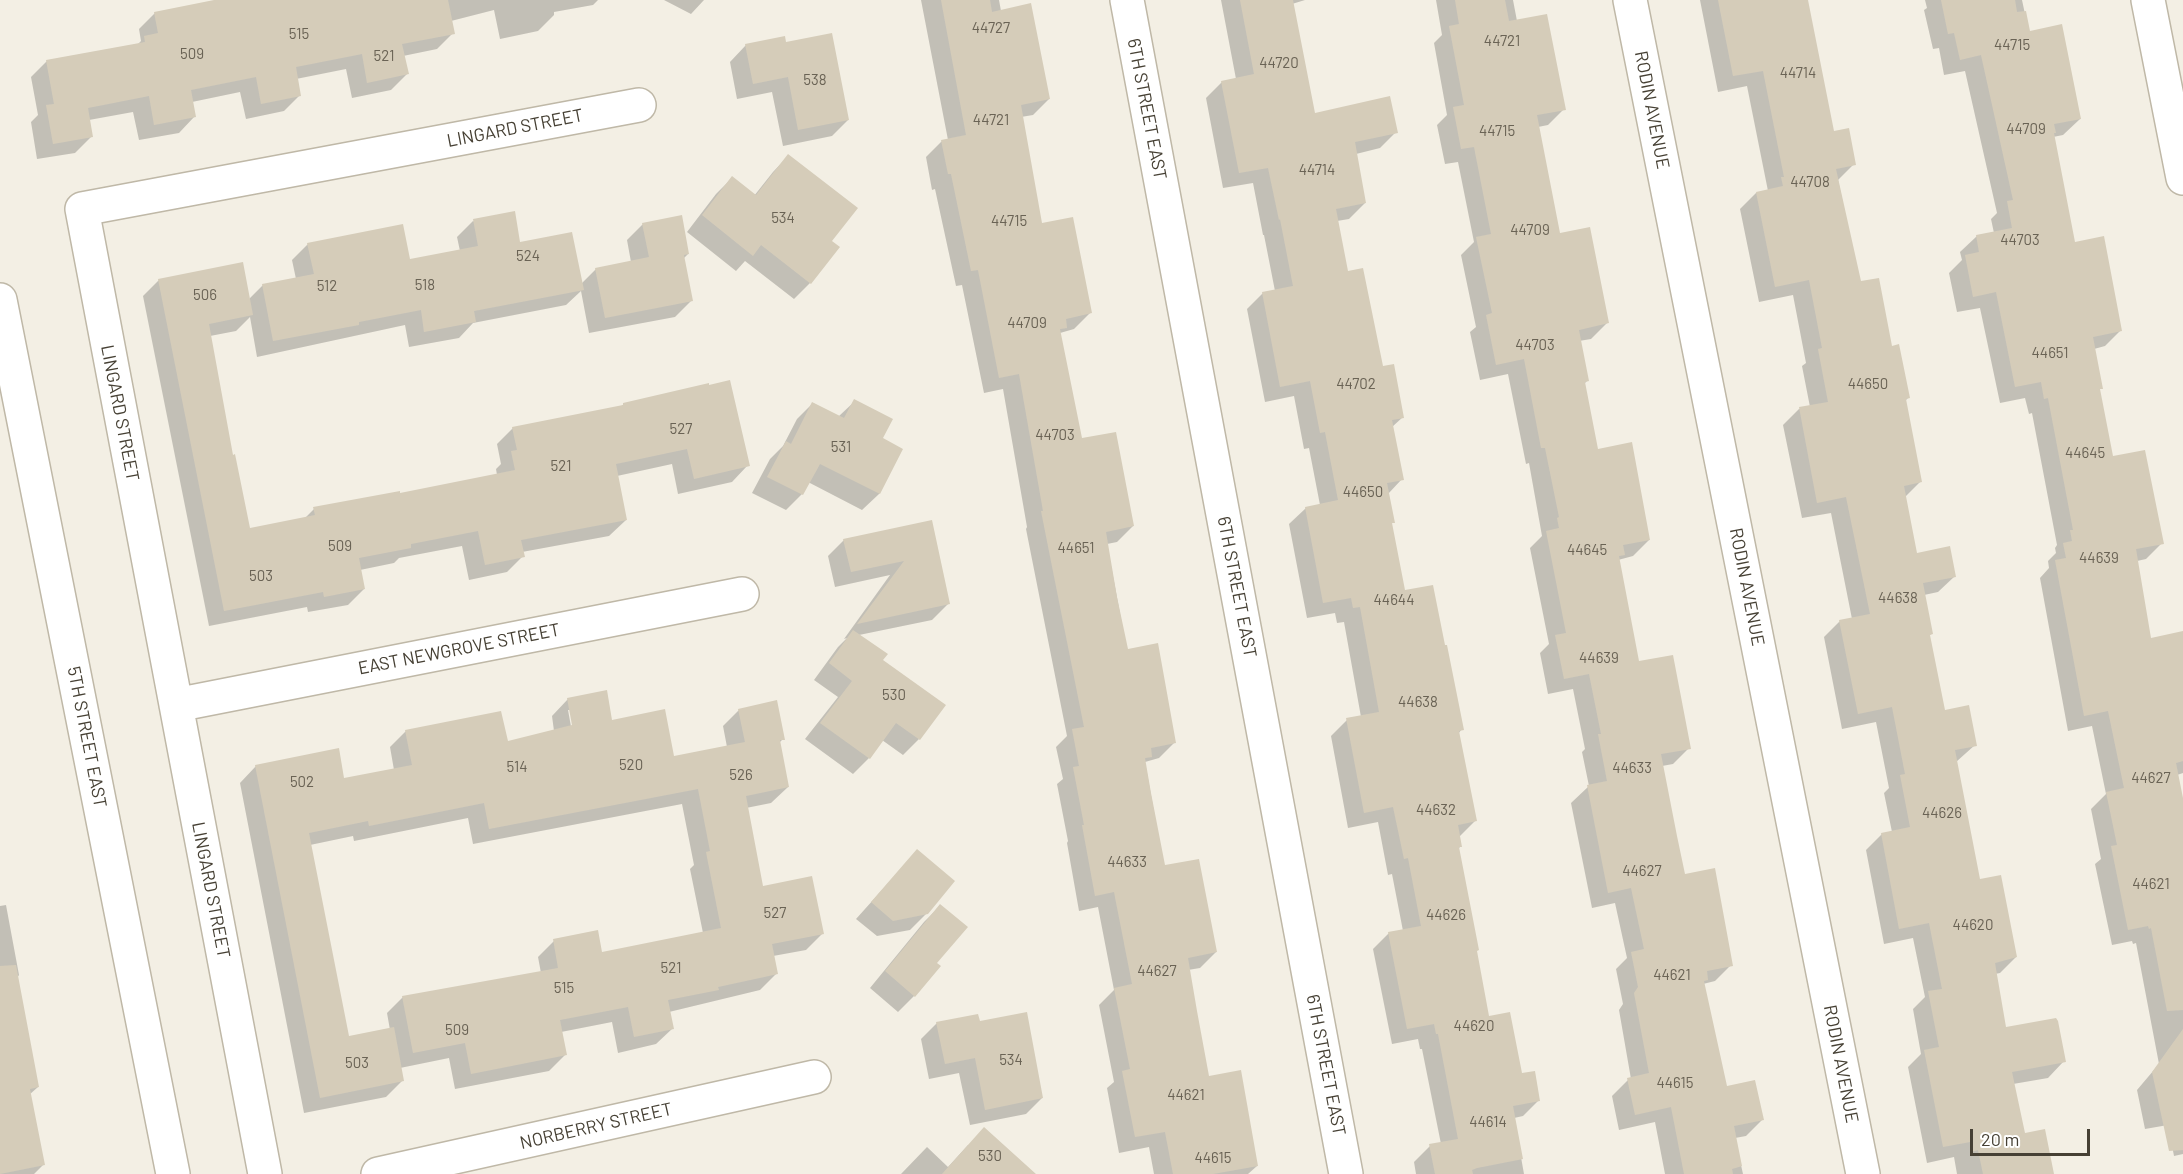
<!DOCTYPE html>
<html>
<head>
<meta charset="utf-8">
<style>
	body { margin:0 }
	#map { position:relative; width:2183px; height:1174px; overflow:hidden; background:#f3efe4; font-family:Barlow,sans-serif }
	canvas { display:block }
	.scale { position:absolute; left:1970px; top:1129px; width:120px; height:27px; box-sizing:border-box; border:3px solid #464034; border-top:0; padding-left:8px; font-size:18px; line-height:21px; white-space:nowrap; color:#464034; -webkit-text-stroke:4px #fff; paint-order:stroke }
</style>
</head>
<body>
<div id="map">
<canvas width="2183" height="1174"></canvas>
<div class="scale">20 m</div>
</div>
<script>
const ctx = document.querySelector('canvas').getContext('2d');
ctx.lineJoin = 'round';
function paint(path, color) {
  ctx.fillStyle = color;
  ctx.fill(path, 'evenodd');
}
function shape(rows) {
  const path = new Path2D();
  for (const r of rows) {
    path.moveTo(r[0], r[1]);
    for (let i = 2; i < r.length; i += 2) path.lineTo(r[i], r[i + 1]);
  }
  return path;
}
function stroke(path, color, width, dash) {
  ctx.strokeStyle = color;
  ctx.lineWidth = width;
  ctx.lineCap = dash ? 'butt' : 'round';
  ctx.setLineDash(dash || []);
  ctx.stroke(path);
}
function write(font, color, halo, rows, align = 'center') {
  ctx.font = font + ' Barlow,sans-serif';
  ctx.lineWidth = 4.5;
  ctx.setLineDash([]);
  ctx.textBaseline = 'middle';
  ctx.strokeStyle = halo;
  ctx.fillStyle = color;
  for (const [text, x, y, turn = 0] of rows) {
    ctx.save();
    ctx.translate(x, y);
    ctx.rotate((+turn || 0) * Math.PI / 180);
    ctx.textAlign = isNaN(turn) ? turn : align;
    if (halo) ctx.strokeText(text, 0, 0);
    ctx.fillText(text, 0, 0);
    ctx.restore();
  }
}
paint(shape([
	[221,0,598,0,593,5,554,12,554,15,538,31,500,39,494,10,451,21,453,33,437,49,403,56,407,74,391,90,352,98,346,69,296,79,300,95,284,111,246,119,240,92,192,102,195,116,179,133,139,140,133,112,89,120,92,136,75,153,37,159,31,122,38,115,31,77,47,61,137,45,141,41,139,29,155,13],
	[664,0,704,0,691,14],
	[921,0,999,0,1001,11,1049,99,1033,115,1021,117,1041,225,1090,313,1074,329,1060,333,1081,439,1133,526,1117,542,1107,544,1127,651,1175,742,1159,758,1145,762,1164,867,1216,952,1200,968,1188,970,1208,1077,1257,1166,1248,1174,1154,1174,1149,1147,1119,1153,1107,1088,1114,1082,1099,1005,1114,990,1098,907,1079,911,1067,843,1068,841,1057,784,1063,779,1056,747,1067,736,1026,529,1027,527,1003,389,984,393,962,285,956,286,935,189,932,190,926,157,942,141,948,140],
	[1221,0,1305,0,1292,4,1314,115,1396,132,1380,148,1356,154,1365,203,1349,219,1337,221,1347,273,1381,368,1403,417,1392,427,1402,479,1388,494,1393,522,1391,525,1404,592,1462,729,1458,734,1475,821,1459,837,1461,846,1458,849,1488,1018,1521,1075,1539,1100,1523,1116,1514,1118,1524,1174,1416,1174,1414,1162,1430,1146,1441,1144,1422,1049,1420,1049,1418,1039,1392,1044,1373,949,1389,933,1403,931,1392,874,1388,875,1378,822,1348,828,1331,736,1347,720,1361,717,1344,622,1337,623,1335,613,1307,618,1289,524,1306,508,1320,505,1309,448,1304,449,1294,396,1265,402,1247,309,1263,293,1275,291,1264,235,1263,235,1253,183,1223,188,1206,98,1222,82,1236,79],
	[1436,0,1513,0,1517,21,1564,109,1548,125,1538,127,1559,235,1607,323,1591,339,1579,341,1587,381,1584,384,1597,451,1649,540,1633,556,1618,560,1638,663,1689,748,1673,764,1662,766,1684,876,1731,965,1715,981,1703,984,1726,1088,1762,1120,1746,1136,1735,1138,1743,1174,1665,1174,1655,1122,1619,1130,1612,1096,1628,1080,1631,1079,1619,1010,1623,1004,1616,969,1627,958,1615,903,1592,908,1571,803,1589,786,1582,752,1585,749,1573,689,1548,694,1540,653,1549,644,1530,548,1542,536,1529,463,1526,464,1508,374,1480,380,1470,332,1476,327,1461,255,1474,242,1458,162,1445,164,1437,125,1447,115,1434,43,1442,35],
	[1700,0,1805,0,1833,132,1854,164,1838,180,1860,283,1891,348,1908,398,1905,401,1921,481,1905,497,1916,554,1955,576,1938,592,1924,595,1932,633,1929,636,1943,711,1975,745,1956,762,1978,881,2016,957,2000,973,1995,974,2005,1029,2064,1061,2048,1078,2013,1084,2024,1135,2049,1174,1957,1174,1954,1157,1927,1163,1908,1067,1921,1054,1913,1009,1925,997,1913,938,1884,944,1866,850,1882,834,1892,832,1884,793,1889,788,1876,722,1842,729,1824,637,1840,621,1852,619,1831,513,1802,518,1783,425,1799,409,1810,407,1802,366,1806,363,1793,295,1759,302,1740,209,1756,193,1768,191,1747,86,1718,92],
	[1925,0,2022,0,2029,33,2080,119,2063,135,2053,137,2074,244,2121,330,2105,346,2094,349,2101,388,2098,391,2111,458,2162,543,2146,559,2137,561,2150,639,2183,651,2183,773,2177,775,2183,806,2183,1154,2174,1156,2168,1125,2145,1129,2137,1090,2159,1064,2136,943,2133,944,2132,941,2112,945,2095,864,2101,859,2091,809,2106,794,2092,726,2068,731,2040,578,2049,568,2048,561,2056,553,2055,548,2057,545,2032,413,2029,414,2025,398,2000,403,1980,308,1957,312,1949,273,1962,260,1960,252,1977,236,1994,233,1991,219,1997,213,1965,71,1944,75,1939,48,1933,49,1924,10,1927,8],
	[784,43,848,120,832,136,783,146,772,92,737,99,730,62,746,45],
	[788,156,830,241,810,283,794,299,745,261,736,271,687,232,716,194,732,178,754,196,773,172],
	[473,221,519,244,581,284,596,269,631,262,627,240,643,224,688,254,683,259,691,301,675,317,589,333,581,291,566,305,473,323,459,338,409,347,405,325,257,357,250,317,236,331,210,336,231,457,249,530,304,519,314,509,399,495,497,475,496,469,501,464,497,444,513,428,620,407,624,404,748,465,732,482,678,494,672,464,617,476,626,520,609,536,522,552,523,556,507,572,469,580,462,546,399,558,394,563,360,570,364,589,348,605,308,612,307,607,209,626,143,296,159,280,249,299,263,285,296,279,292,260,308,244,409,261,460,251,457,237],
	[855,401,881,439,901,449,879,494,862,510,808,482,802,494,786,510,752,493,770,459,783,446,797,419,813,403,838,417],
	[930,522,948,604,932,620,859,635,881,661,919,739,903,755,882,740,869,758,853,774,805,739,838,697,814,680,838,647,847,638,844,639,890,575,835,587,828,556,844,540],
	[568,699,611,721,673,757,727,747,723,726,739,710,783,739,779,743,788,787,771,803,746,808,762,888,822,934,806,950,773,956,776,974,760,990,669,1012,673,1028,656,1044,618,1053,612,1022,561,1032,565,1055,549,1071,455,1089,449,1058,400,1068,402,1081,386,1097,304,1113,240,783,256,766,343,780,394,770,390,747,406,731,507,743,554,731,552,716],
	[568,710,571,710,575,732,572,732],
	[682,804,694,865,690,869,703,933,601,953,554,941,538,957,541,973,403,997,387,1013,390,1030,347,1038,310,845,353,836,354,841,468,818,473,844],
	[917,851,927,913,910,930,877,936,856,919],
	[6,905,19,975,17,978,38,1087,29,1095,43,1165,34,1174,0,1174,0,906],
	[940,906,935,963,914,996,898,1012,870,988,924,922],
	[937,1023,979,1023,1042,1098,1026,1114,970,1125,959,1073,929,1079,921,1039],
	[968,1145,1021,1174,901,1174,927,1147,948,1167]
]), '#0003');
paint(shape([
	[214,0,448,0,455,34,402,44,409,74,367,83,362,54,296,67,301,96,261,104,256,77,191,90,196,117,154,125,149,96,88,108,93,137,53,144,46,105,54,104,46,60,145,42,144,36,158,33,154,12],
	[941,0,990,0,992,12,1031,3,1050,99,1021,105,1042,223,1073,217,1092,313,1066,319,1067,328,1060,329,1082,438,1116,432,1134,526,1106,532,1117,597,1128,649,1158,643,1176,743,1151,748,1152,757,1145,758,1151,793,1165,865,1199,859,1217,952,1188,958,1197,1011,1209,1076,1241,1070,1258,1166,1213,1174,1173,1174,1165,1132,1135,1137,1122,1071,1130,1069,1114,988,1132,984,1114,892,1095,896,1082,825,1084,825,1073,767,1079,766,1072,729,1084,727,1041,511,1043,511,1019,374,999,378,978,270,971,271,951,174,948,174,941,140,966,135],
	[1240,0,1293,0,1315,113,1390,96,1398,133,1355,142,1366,203,1336,209,1348,271,1363,268,1383,366,1394,364,1404,418,1392,420,1404,480,1387,483,1395,523,1392,523,1405,590,1433,585,1445,645,1447,645,1464,730,1459,731,1477,821,1458,825,1462,847,1459,847,1479,950,1477,951,1489,1016,1510,1012,1522,1073,1535,1071,1540,1101,1513,1106,1523,1159,1477,1168,1472,1170,1473,1174,1435,1174,1429,1144,1458,1139,1438,1034,1436,1034,1434,1024,1407,1029,1388,932,1421,926,1408,858,1404,859,1393,807,1364,813,1346,718,1379,712,1360,607,1353,608,1351,598,1323,603,1305,507,1338,500,1325,432,1320,433,1310,381,1280,387,1262,292,1293,286,1280,219,1279,220,1268,168,1239,173,1221,81,1254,74],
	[1455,0,1505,0,1509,21,1547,14,1566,110,1537,115,1560,233,1590,227,1609,323,1579,330,1589,381,1585,382,1598,449,1632,442,1650,540,1623,545,1625,555,1619,556,1639,661,1673,655,1691,749,1661,754,1677,836,1685,874,1715,868,1733,966,1707,971,1708,980,1704,981,1727,1086,1755,1080,1764,1120,1734,1126,1742,1166,1732,1169,1733,1174,1684,1174,1671,1107,1635,1115,1627,1078,1649,1073,1634,993,1638,987,1631,952,1644,949,1631,888,1608,893,1587,785,1607,781,1598,734,1601,734,1589,674,1564,679,1555,635,1566,633,1546,531,1559,528,1557,518,1559,517,1545,448,1541,448,1524,359,1496,365,1486,315,1492,313,1476,237,1491,234,1474,147,1461,149,1453,107,1464,105,1449,26,1459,24],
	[1718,0,1808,0,1834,131,1849,128,1856,165,1836,169,1861,281,1879,278,1892,346,1899,344,1910,398,1906,399,1922,482,1904,486,1917,553,1950,546,1956,577,1923,583,1933,634,1930,635,1945,710,1969,705,1977,746,1955,750,1980,879,2001,875,2017,957,1995,963,2006,1027,2056,1018,2058,1021,2066,1062,2012,1072,2025,1133,2045,1129,2054,1174,1983,1174,1978,1150,1971,1152,1970,1142,1943,1147,1924,1050,1939,1047,1928,991,1942,989,1929,923,1899,929,1881,833,1910,827,1900,775,1905,774,1892,707,1858,714,1839,620,1870,614,1846,497,1817,503,1799,407,1828,402,1818,349,1822,348,1809,280,1775,287,1756,192,1783,186,1781,177,1784,177,1763,71,1733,76],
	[1941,0,2015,0,2017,12,2026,11,2030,31,2062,24,2081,119,2054,124,2056,133,2054,133,2075,242,2104,236,2122,331,2093,337,2103,389,2100,389,2113,456,2145,450,2164,544,2136,549,2151,638,2183,631,2183,761,2176,763,2183,798,2183,1010,2167,1011,2151,928,2149,929,2148,926,2128,930,2111,846,2117,845,2106,792,2124,788,2108,711,2084,716,2055,560,2066,558,2063,543,2072,541,2070,530,2073,530,2048,398,2044,399,2041,382,2015,387,1996,292,1973,297,1965,255,1979,252,1976,235,2012,228,2007,201,2013,200,1981,55,1960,60,1954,33,1948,34],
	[832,33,849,120,798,130,788,77,753,84,745,44,785,36,786,42],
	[788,154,858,208,832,241,840,247,811,284,761,245,753,256,702,215,732,176,756,195],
	[515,211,520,242,572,232,584,290,474,311,476,322,424,332,421,310,359,322,359,325,273,341,262,284,314,274,307,243,403,224,410,259,478,246,473,219],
	[682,215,689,254,684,255,693,301,605,318,595,268,649,257,642,223],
	[243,262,253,315,209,324,233,455,235,454,250,528,315,515,313,507,400,491,400,493,515,470,511,451,517,450,512,427,623,405,623,403,709,383,709,385,730,380,750,466,694,479,687,449,616,464,627,520,521,540,525,557,485,565,478,531,411,544,411,548,359,558,365,589,324,597,323,592,224,611,158,279],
	[854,399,893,419,883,438,903,449,880,494,820,464,803,495,767,477,786,441,791,444,812,402,844,418],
	[932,520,950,604,857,624,904,561,851,572,843,539],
	[853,630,888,654,883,660,946,705,920,740,896,723,870,759,820,723,852,681,829,663],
	[607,690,612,720,665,709,674,756,745,742,738,709,777,700,785,740,780,740,789,787,746,796,763,886,812,876,824,934,772,944,778,974,718,987,719,990,668,1000,674,1029,634,1037,628,1007,560,1020,567,1055,471,1074,465,1043,413,1053,402,996,558,968,553,939,598,930,602,952,721,928,706,852,710,851,698,789,489,829,484,803,369,826,368,821,309,833,349,1036,394,1027,404,1081,320,1098,255,765,339,748,344,778,412,765,405,730,501,711,508,741,572,725,567,698],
	[917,849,955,881,928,914,893,921,871,902],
	[940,904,968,927,937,963,941,966,915,997,885,971],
	[16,965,39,1087,30,1089,45,1165,0,1174,0,966],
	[1027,1012,1043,1098,985,1110,975,1058,945,1064,936,1022,978,1014,980,1021],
	[2183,1029,2183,1150,2169,1151,2152,1072],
	[984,1127,1036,1174,942,1174]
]), '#d5ccb9');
const minor = shape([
	[1127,0,1346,1174],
	[1630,0,1863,1174],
	[2148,0,2183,178],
	[0,300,173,1174],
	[176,705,742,594],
	[265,1174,82,209,639,105],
	[378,1174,814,1077]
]);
stroke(minor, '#bfb8a7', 36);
stroke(minor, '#fff', 33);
write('15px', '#6a6355', null, [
	["44727",991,28],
	["515",299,34],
	["44721",1502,41],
	["44715",2012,45],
	["509",192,54],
	["521",384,56],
	["44720",1279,63],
	["44714",1798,73],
	["538",815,80],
	["44721",991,120],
	["44709",2026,129],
	["44715",1497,131],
	["44714",1317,170],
	["44708",1810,182],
	["534",783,218],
	["44715",1009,221],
	["44709",1530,230],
	["44703",2020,240],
	["524",528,256],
	["518",425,285],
	["512",327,286],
	["506",205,295],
	["44709",1027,323],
	["44703",1535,345],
	["44651",2050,353],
	["44702",1356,384],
	["44650",1868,384],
	["527",681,429],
	["44703",1055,435],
	["531",841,447],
	["44645",2085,453],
	["521",561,466],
	["44650",1363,492],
	["509",340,546],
	["44651",1076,548],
	["44645",1587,550],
	["44639",2099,558],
	["503",261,576],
	["44638",1898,598],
	["44644",1394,600],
	["44639",1599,658],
	["530",894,695],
	["44638",1418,702],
	["520",631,765],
	["514",517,767],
	["44633",1632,768],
	["526",741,775],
	["44627",2151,778],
	["502",302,782],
	["44632",1436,810],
	["44626",1942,813],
	["44633",1127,862],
	["44627",1642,871],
	["44621",2151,884],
	["527",775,913],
	["44626",1446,915],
	["44620",1973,925],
	["521",671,968],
	["44627",1157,971],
	["44621",1672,975],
	["515",564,988],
	["44620",1474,1026],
	["509",457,1030],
	["534",1011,1060],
	["503",357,1063],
	["44615",1675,1083],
	["44621",1186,1095],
	["44614",1488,1122],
	["530",990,1156],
	["44615",1213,1158]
]);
write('18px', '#464034', '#fff', [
	["6TH STREET EAST",1147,109,79],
	["RODIN AVENUE",1652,110,79],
	["LINGARD STREET",515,128,-11],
	["LINGARD STREET",120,413,79],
	["6TH STREET EAST",1237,587,79],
	["RODIN AVENUE",1747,587,79],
	["EAST NEWGROVE STREET",459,649,-11],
	["5TH STREET EAST",87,737,79],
	["LINGARD STREET",211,890,79],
	["RODIN AVENUE",1841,1064,79],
	["6TH STREET EAST",1326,1065,79],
	["NORBERRY STREET",596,1126,-13]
]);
</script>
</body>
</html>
